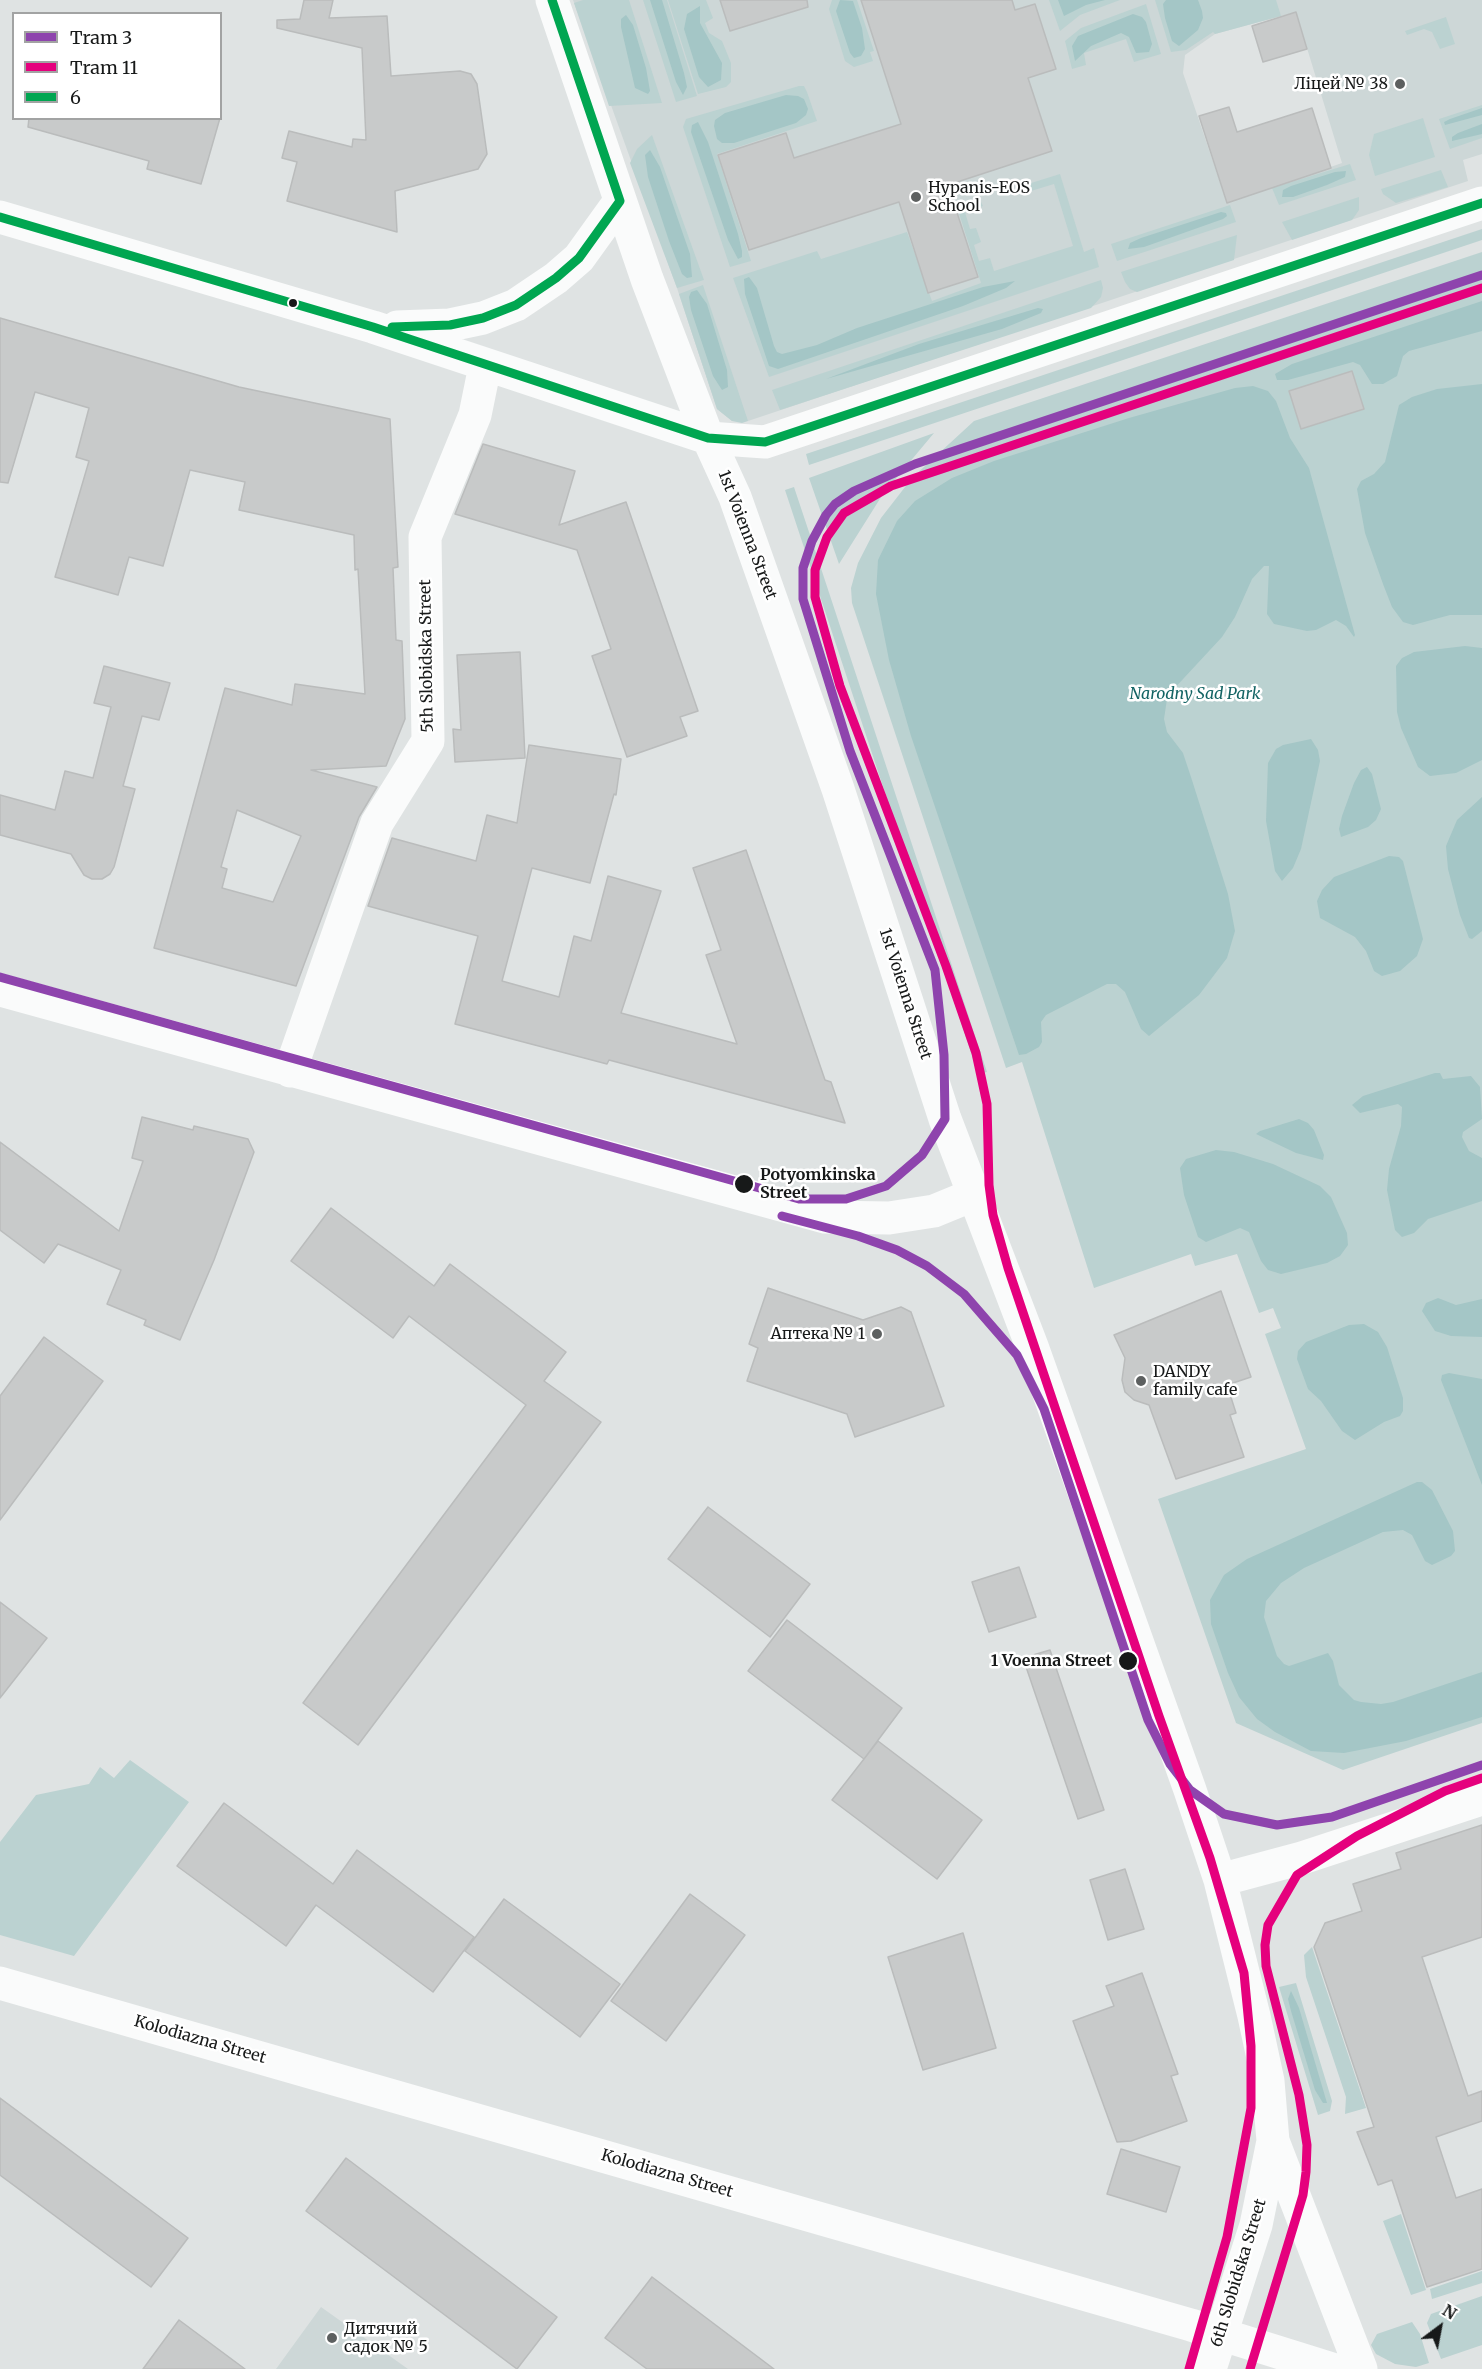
<!DOCTYPE html>
<html>
<head>
<meta charset="utf-8">
<style>
	body { margin:0 }
	#map { position:relative; width:1482px; height:2369px; overflow:hidden; background:#dfe3e3; font-family:Merriweather,serif }
	canvas { display:block }
	.legend { position:absolute; left:12px; top:12px; width:210px; height:108px; box-sizing:border-box; background:#fff; border:2px solid #a2a3a3; margin:0; padding:8px 10px; list-style:none; font-size:18px; color:#171919 }
	.legend li { display:flex; align-items:center; gap:12px; height:30px }
	.legend b { width:30px; border:2px solid #a2a3a3 }
	.north { position:absolute; left:1410px; top:2297px; width:60px; height:60px; -webkit-text-stroke:4px #fff; paint-order:stroke; rotate:32deg; font-size:16px; font-weight:700; line-height:24px; text-align:center; color:#171919 }
	.north::after { content:''; display:block; margin:auto; width:21px; height:27px; background:#171919; clip-path:polygon(50% 0,100% 100%,50% 72%,0 100%) }
</style>
</head>
<body>
<div id="map">
<canvas width="1482" height="2369"></canvas>
<ul class="legend">
<li><b style="height:8px;background:#8e44ad"></b>Tram 3</li>
<li><b style="height:8px;background:#e5007d"></b>Tram 11</li>
<li><b style="height:8px;background:#00a651"></b>6</li>
</ul>
<div class="north">N</div>
</div>
<script>
const ctx = document.querySelector('canvas').getContext('2d');
ctx.lineJoin = 'round';
function paint(path, color) {
  ctx.fillStyle = color;
  ctx.fill(path, 'evenodd');
}
function shape(rows) {
  const path = new Path2D();
  for (const r of rows) {
    path.moveTo(r[0], r[1]);
    for (let i = 2; i < r.length; i += 2) path.lineTo(r[i], r[i + 1]);
  }
  return path;
}
function stroke(path, color, width, dash) {
  ctx.strokeStyle = color;
  ctx.lineWidth = width;
  ctx.lineCap = dash ? 'butt' : 'round';
  ctx.setLineDash(dash || []);
  ctx.stroke(path);
}
function write(font, color, halo, rows, align = 'center') {
  ctx.font = font + ' Merriweather,serif';
  ctx.lineWidth = 5;
  ctx.setLineDash([]);
  ctx.textBaseline = 'middle';
  ctx.strokeStyle = halo;
  ctx.fillStyle = color;
  for (const [text, x, y, turn = 0] of rows) {
    ctx.save();
    ctx.translate(x, y);
    ctx.rotate((+turn || 0) * Math.PI / 180);
    ctx.textAlign = isNaN(turn) ? turn : align;
    if (halo) ctx.strokeText(text, 0, 0);
    ctx.fillText(text, 0, 0);
    ctx.restore();
  }
}
paint(shape([
	[573,0,1482,0,1482,154,1463,160,1468,181,748,421,732,421,717,409,677,288],
	[1296,12,1342,163,1227,203,1183,73,1185,55,1215,34],
	[321,2307,408,2369,276,2369]
]), '#cdd7d7');
paint(shape([
	[583,0,629,0,662,103,609,106,574,3],
	[643,0,667,0,697,96,676,102],
	[668,0,706,0,713,18,705,23,709,33,722,41,731,63,731,82,726,87,698,94],
	[832,0,857,0,874,51,870,52,873,61,854,67,845,61,829,9],
	[1049,0,1120,0,1080,15,1060,31],
	[1155,0,1276,0,1281,16,1215,34,1213,32,1186,50,1171,52],
	[1146,4,1161,54,1134,62,1126,39,1084,53,1086,65,1072,69,1065,41,1081,28],
	[1446,17,1455,44,1440,49,1432,32,1424,29,1407,35,1405,31],
	[799,86,804,86,807,92,817,121,717,154,751,261,730,267,683,127,686,119],
	[1482,105,1482,138,1450,149,1439,119],
	[1423,118,1435,157,1375,176,1369,155,1374,134],
	[652,135,704,280,677,288,630,163,637,149],
	[1350,164,1356,180,1279,205,1272,188],
	[1441,170,1448,187,1396,203,1383,194,1381,189],
	[1060,174,1084,252,1094,248,1099,267,769,377,733,278,817,251,821,259,907,232,932,301,981,283,957,207,980,200,983,206,965,212,970,229,976,228,981,242,974,245,979,261,990,258,994,271,1073,246,1054,184,1031,191,1028,184],
	[1359,197,1359,210,1352,220,1292,240,1282,222],
	[1230,205,1236,222,1117,261,1111,244],
	[1482,229,1482,240,809,465,806,454],
	[1237,235,1234,260,1137,292,1130,289,1125,282,1121,272],
	[1482,252,1482,1723,1343,1770,1236,1723,1158,1499,1306,1449,1265,1334,1281,1328,1273,1308,1259,1313,1237,1254,1195,1266,1191,1254,1094,1288,1022,1062,1006,1068,852,603,851,588,858,563,881,518,912,478,974,421],
	[1101,280,1103,288,1101,297,1091,308,780,410,772,390],
	[703,285,748,421,742,423,732,421,717,409,679,294],
	[934,433,883,494,839,564,809,478],
	[794,487,812,541,987,1072,978,1074,785,490],
	[130,1760,189,1802,74,1956,0,1935,0,1842,36,1795,89,1784,100,1767,114,1778],
	[1312,1947,1366,2108,1345,2114,1346,2097,1306,1977,1304,1955],
	[1296,1983,1332,2101,1330,2111,1318,2115,1279,1987],
	[1401,2214,1426,2290,1411,2295,1383,2221],
	[1482,2271,1482,2283,1432,2299,1430,2289],
	[1482,2296,1482,2345,1441,2359,1427,2323,1431,2314],
	[1412,2322,1420,2334,1429,2363,1416,2367,1395,2364,1376,2354,1371,2345,1377,2334]
]), '#bbd2d1');
paint(shape([
	[650,0,662,0,684,73,687,87,683,95,676,82],
	[840,0,853,1,862,28,865,49,861,56,854,58,850,53,836,11],
	[1058,0,1105,0,1086,5,1064,16],
	[1166,0,1198,0,1202,11,1203,18,1198,30,1179,46,1172,41,1165,18,1163,4],
	[700,6,700,23,722,63,721,80,708,87,699,77,684,29,687,14],
	[1133,14,1142,17,1146,22,1152,44,1149,52,1136,53,1129,37,1121,33,1091,46,1075,61,1072,46,1078,36],
	[626,15,633,25,646,68,650,91,648,94,635,88,621,27,621,19],
	[786,95,798,96,804,99,808,109,806,115,796,123,734,143,722,143,717,139,714,126,715,120,725,113],
	[1482,108,1482,115,1445,125,1444,122,1450,119],
	[698,122,708,142,738,234,742,251,742,257,738,259,728,240,691,132,692,125],
	[1482,124,1482,134,1452,141,1452,137,1458,133],
	[650,150,660,167,683,234,690,254,692,277,687,278,682,274,669,241,648,177,645,155],
	[1346,171,1345,177,1327,185,1293,197,1282,197,1283,190,1291,186,1335,172],
	[1221,212,1226,213,1227,216,1223,219,1144,247,1128,249,1130,243,1141,238],
	[749,277,757,288,774,346,777,352,782,354,817,345,857,328,983,287,1015,281,1006,288,963,306,778,369,769,366,745,294,744,279],
	[697,290,707,304,727,370,728,387,722,390,713,376,691,310,689,297,691,292],
	[1482,301,1482,331,1409,351,1403,356,1397,376,1383,384,1372,384,1360,365,1353,362,1288,380,1277,380,1275,374,1292,364],
	[1038,308,1043,309,1041,313,1002,329,826,379,919,344],
	[1482,384,1482,615,1450,615,1413,625,1403,622,1392,607,1383,584,1365,533,1357,489,1361,481,1374,474,1385,462,1399,405,1412,397,1437,389],
	[1253,386,1268,391,1276,401,1290,438,1309,468,1355,635,1354,637,1346,626,1336,620,1316,630,1307,631,1274,624,1267,614,1269,566,1264,566,1252,579,1235,617,1222,637,1171,692,1167,699,1164,719,1167,732,1183,753,1191,777,1228,894,1235,931,1227,958,1199,995,1149,1036,1141,1029,1125,992,1116,984,1107,984,1046,1015,1041,1022,1042,1042,1039,1047,1026,1054,1019,1055,911,736,889,660,876,594,878,560,897,521,915,501,952,478,994,461,1129,418,1235,388],
	[1465,646,1482,648,1482,760,1456,773,1430,776,1418,767,1401,728,1397,712,1396,666,1402,658,1414,652],
	[1311,739,1318,750,1320,761,1301,849,1293,868,1282,881,1275,871,1266,821,1268,763,1276,749,1283,745],
	[1367,767,1372,774,1381,809,1376,820,1368,827,1341,837,1339,829,1342,816,1354,783,1361,770],
	[1482,797,1482,931,1472,939,1469,938,1460,915,1448,869,1446,846,1457,820],
	[1389,856,1399,857,1403,861,1423,939,1417,956,1400,971,1382,976,1374,971,1366,951,1355,937,1320,918,1317,901,1322,890,1334,877],
	[1435,1073,1440,1073,1443,1079,1471,1076,1480,1087,1482,1119,1463,1132,1462,1137,1469,1151,1482,1158,1482,1201,1428,1219,1414,1233,1402,1237,1395,1230,1387,1190,1389,1169,1401,1126,1402,1107,1398,1104,1360,1113,1352,1105,1363,1096],
	[1299,1119,1308,1123,1314,1130,1324,1155,1323,1160,1296,1153,1256,1134,1260,1131],
	[1216,1150,1234,1152,1273,1164,1320,1186,1331,1197,1347,1233,1348,1245,1340,1256,1327,1263,1281,1274,1268,1270,1261,1261,1249,1232,1240,1228,1206,1242,1198,1237,1184,1195,1180,1168,1186,1159],
	[1438,1298,1456,1305,1482,1299,1482,1337,1451,1336,1435,1331,1422,1311,1426,1303],
	[1364,1324,1378,1332,1387,1347,1403,1398,1403,1411,1400,1416,1384,1422,1355,1440,1342,1431,1321,1401,1308,1389,1297,1359,1298,1351,1306,1342,1349,1325],
	[1449,1373,1482,1379,1482,1485,1441,1380,1442,1375],
	[1417,1482,1422,1482,1432,1490,1453,1531,1455,1551,1451,1556,1432,1565,1425,1561,1412,1535,1403,1530,1383,1532,1304,1568,1281,1583,1266,1601,1264,1617,1277,1656,1284,1664,1289,1666,1328,1653,1333,1661,1339,1685,1354,1700,1361,1702,1381,1704,1393,1702,1482,1672,1482,1717,1406,1741,1344,1753,1311,1751,1275,1732,1257,1719,1239,1697,1228,1673,1211,1624,1210,1600,1224,1575,1247,1559],
	[1291,1991,1299,2008,1327,2103,1323,2103,1315,2090,1291,2011,1288,1999]
]), '#a4c6c6');
const building = shape([
	[304,0,333,0,329,18,387,16,391,76,460,71,471,74,477,84,487,154,478,169,395,191,397,232,287,201,297,162,282,158,289,131,352,147,353,139,366,140,362,48,277,28,277,20,300,19,304,0],
	[720,0,807,0,808,7,730,31,720,0],
	[861,0,1012,0,1015,10,1035,4,1056,69,1028,78,1052,151,948,185,978,277,928,293,899,202,749,250,718,155,786,133,794,158,901,124,861,0],
	[1296,12,1307,49,1263,62,1252,26,1296,12],
	[1229,107,1237,132,1312,108,1331,168,1227,203,1199,116,1229,107],
	[29,118,220,118,201,184,147,169,149,161,28,127,29,118],
	[0,318,239,387,390,419,398,567,393,568,396,640,402,641,405,719,386,766,311,770,377,787,359,817,296,986,154,948,225,688,292,705,295,684,365,694,358,569,355,570,354,535,239,510,245,482,190,470,163,566,129,557,118,595,55,577,89,461,76,457,89,408,35,392,8,483,0,482,0,318],
	[237,810,301,836,273,902,222,888,227,869,221,867,237,810],
	[1352,371,1364,409,1301,429,1289,391,1352,371],
	[483,444,575,471,559,525,626,502,698,711,680,717,687,736,627,757,592,656,611,649,577,550,455,514,483,444],
	[520,652,525,758,455,762,453,729,461,730,457,655,520,652],
	[104,666,170,683,159,720,142,716,123,786,135,789,114,867,110,874,102,879,92,879,84,875,71,854,0,835,0,795,55,810,65,771,93,778,111,707,94,703,104,666],
	[529,745,621,759,616,795,614,794,590,883,532,868,502,981,559,997,574,936,591,941,608,876,661,891,621,1013,737,1044,706,955,721,950,693,868,746,850,825,1080,831,1082,845,1123,609,1060,607,1064,455,1024,478,936,368,906,392,838,476,861,487,815,517,823,529,745],
	[142,1117,193,1130,194,1126,248,1139,254,1152,214,1260,180,1340,144,1325,146,1320,107,1304,121,1270,58,1244,44,1263,0,1230,0,1142,119,1231,143,1161,132,1158,142,1117],
	[331,1208,434,1286,450,1264,566,1352,544,1381,601,1422,358,1745,303,1703,526,1405,409,1316,393,1338,291,1261,331,1208],
	[768,1288,863,1320,901,1307,911,1312,944,1406,855,1437,847,1414,747,1381,758,1348,749,1344,768,1288],
	[1221,1291,1251,1377,1227,1385,1236,1413,1230,1415,1244,1457,1176,1479,1149,1405,1134,1400,1125,1392,1122,1380,1125,1358,1114,1335,1221,1291],
	[44,1337,103,1381,0,1520,0,1396,44,1337],
	[708,1507,810,1584,770,1637,668,1559,708,1507],
	[1019,1567,1036,1617,989,1632,972,1582,1019,1567],
	[0,1602,47,1638,0,1698,0,1602],
	[787,1620,902,1708,864,1759,748,1671,787,1620],
	[1050,1650,1104,1810,1078,1819,1023,1658,1050,1650],
	[878,1741,982,1820,937,1879,832,1800,878,1741],
	[224,1803,333,1884,357,1850,474,1937,433,1992,316,1905,286,1946,177,1866,224,1803],
	[1482,1825,1482,1937,1422,1957,1468,2096,1482,2091,1482,2121,1436,2137,1456,2198,1482,2189,1482,2269,1427,2287,1392,2180,1378,2185,1357,2132,1374,2127,1314,1947,1325,1923,1362,1911,1353,1884,1401,1869,1396,1853,1482,1825],
	[1125,1869,1144,1929,1108,1940,1090,1880,1125,1869],
	[690,1894,745,1935,666,2041,611,2001,690,1894],
	[504,1899,620,1984,580,2037,465,1951,504,1899],
	[963,1933,996,2048,923,2070,888,1957,963,1933],
	[1142,1973,1178,2074,1171,2076,1187,2121,1131,2141,1117,2142,1073,2021,1114,2006,1106,1986,1142,1973],
	[0,2098,188,2238,151,2287,0,2175,0,2098],
	[1121,2149,1180,2167,1166,2212,1107,2194,1121,2149],
	[346,2158,557,2317,517,2369,306,2211,346,2158],
	[652,2277,774,2369,647,2369,605,2338,652,2277],
	[179,2320,245,2369,143,2369,179,2320]
]);
paint(building, '#c8caca');
stroke(building, '#babcbc', 1.5);
stroke(shape([
	[552,0,647,279,708,438,735,497,838,789,945,1119,1033,1349,1190,1790,1220,1880,1254,2016,1268,2081,1273,2141,1361,2369],
	[0,217,373,327,708,438,765,442,1482,203],
	[397,327,450,325,483,318,516,305,556,278,579,258,620,201],
	[0,990,825,1217,889,1218,934,1211,973,1195],
	[290,1071,377,823,428,741,425,537,475,415,485,366],
	[1220,1880,1302,1858,1482,1799],
	[0,1983,1191,2325,1332,2369],
	[1210,2369,1256,2225,1273,2141]
]), '#fafbfb', 33);
stroke(shape([
	[0,217,373,327,708,438,765,442,1482,203],
	[392,327,450,325,483,318,516,305,556,278,579,258,620,201,552,0]
]), '#00a651', 9);
stroke(shape([
	[0,977,799,1199,846,1199,886,1186,922,1155,945,1119,944,1055,935,970,850,751,803,599,803,568,812,541,826,515,835,504,854,491,915,464,1482,275],
	[782,1216,858,1236,897,1250,927,1266,964,1294,1017,1355,1044,1409,1148,1720,1170,1764,1190,1790,1224,1814,1277,1825,1332,1817,1482,1765]
]), '#8e44ad', 9);
stroke(shape([
	[1189,2369,1227,2237,1251,2108,1251,2046,1244,1973,1210,1858,1159,1716,1008,1268,993,1215,989,1185,987,1104,976,1053,946,966,840,686,815,597,815,570,827,537,844,513,891,486,1482,288],
	[1250,2369,1303,2195,1306,2172,1307,2145,1299,2095,1266,1966,1265,1945,1268,1925,1297,1875,1357,1836,1445,1791,1482,1778]
]), '#e5007d', 9);
for (const [x, y, r, color] of [
	[1400,84,6,"#5d6060"],
	[916,197,6,"#5d6060"],
	[293,303,5,"#171919"],
	[744,1184,10,"#171919"],
	[877,1334,6,"#5d6060"],
	[1141,1381,6,"#5d6060"],
	[1128,1661,10,"#171919"],
	[332,2338,6,"#5d6060"]
]) {
  const dot = new Path2D();
  dot.arc(x, y, r, 0, 2 * Math.PI);
  ctx.fillStyle = color;
  ctx.fill(dot);
  stroke(dot, '#fff', 2);
}
write('16px', '#171919', '#fff', [
	["Ліцей № 38",1388,84,"right"],
	["Hypanis-EOS",928,188],
	["School",928,206],
	["Аптека № 1",865,1334,"right"],
	["DANDY",1153,1372],
	["family cafe",1153,1390],
	["Дитячий",344,2329],
	["садок № 5",344,2347]
], 'left');
write('16px', '#171919', '#fff', [
	["1st Voienna Street",747,535,69],
	["5th Slobidska Street",427,656,-91],
	["1st Voienna Street",905,994,72],
	["Kolodiazna Street",200,2040,16],
	["Kolodiazna Street",667,2174,16],
	["6th Slobidska Street",1239,2273,-73]
]);
write('italic 16px', '#136464', '#fff', [
	["Narodny Sad Park",1195,694]
]);
write('bold 16px', '#171919', '#fff', [
	["Potyomkinska",760,1175],
	["Street",760,1193],
	["1 Voenna Street",1112,1661,"right"]
], 'left');
</script>
</body>
</html>
